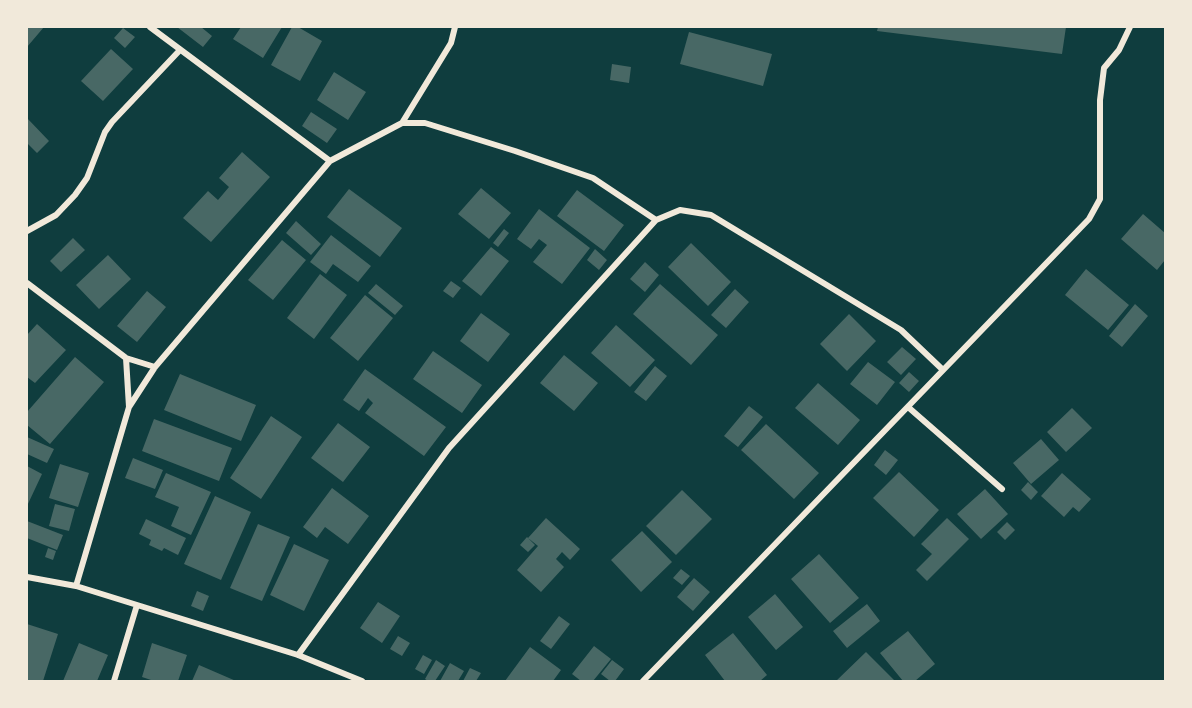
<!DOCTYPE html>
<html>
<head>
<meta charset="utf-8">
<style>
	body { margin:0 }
	#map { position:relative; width:1192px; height:708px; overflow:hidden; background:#0f3d3e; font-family:"DejaVu Sans",sans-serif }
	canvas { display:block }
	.frame { position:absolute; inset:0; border:28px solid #f1e9da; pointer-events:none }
</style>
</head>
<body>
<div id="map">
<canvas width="1192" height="708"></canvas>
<div class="frame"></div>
</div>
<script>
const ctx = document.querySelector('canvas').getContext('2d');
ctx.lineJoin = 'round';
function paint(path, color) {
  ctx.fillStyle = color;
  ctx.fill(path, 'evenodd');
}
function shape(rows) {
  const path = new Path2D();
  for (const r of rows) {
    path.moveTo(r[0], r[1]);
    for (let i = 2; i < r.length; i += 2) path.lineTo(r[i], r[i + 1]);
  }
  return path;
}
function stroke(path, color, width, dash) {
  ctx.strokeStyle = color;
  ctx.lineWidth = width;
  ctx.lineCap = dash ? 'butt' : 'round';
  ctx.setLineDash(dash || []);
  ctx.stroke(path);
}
paint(shape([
	[27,27,44,27,27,47],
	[177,27,201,27,212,36,203,47],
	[241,27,282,27,263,58,233,39],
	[292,27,298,27,322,41,300,81,271,65],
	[878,27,1066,27,1062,54,877,31],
	[123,28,135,37,125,48,114,38],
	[689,32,772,54,763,86,680,64],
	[111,49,133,69,103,101,81,81],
	[612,64,631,67,629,83,610,80],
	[334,72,366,92,348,120,317,100],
	[311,112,337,129,327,143,302,126],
	[27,118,49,141,37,153,27,143],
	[242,152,270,177,211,242,183,218,208,191,218,200,229,187,219,178],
	[481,188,511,213,489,239,458,214],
	[349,189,402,228,380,257,327,217],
	[577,190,624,225,604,251,557,216],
	[539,209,590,248,562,284,533,262,547,245,539,239,531,249,517,239],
	[1143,214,1165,233,1165,260,1157,270,1121,239],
	[296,221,321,244,311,255,286,233],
	[504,229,509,233,498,247,493,243],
	[331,235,371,266,358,282,333,264,326,274,310,262],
	[73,238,85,250,61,272,50,261],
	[282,240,306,260,273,300,248,280],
	[691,243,731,282,708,306,668,267],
	[491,247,509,261,481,296,462,281],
	[595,249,607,260,599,270,587,260],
	[108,255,131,279,99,309,76,285],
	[645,262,659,275,645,292,630,279],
	[1086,269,1129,305,1108,330,1065,295],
	[320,274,347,295,314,339,287,318],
	[451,281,461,288,453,298,443,291],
	[376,284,403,306,395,315,368,293],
	[660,284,718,335,691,365,633,314],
	[735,289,749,302,726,328,711,315],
	[147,291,166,307,137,342,117,326],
	[365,295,393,318,358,361,330,338],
	[1135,304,1148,316,1122,347,1109,336],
	[481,313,510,334,488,362,460,341],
	[849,314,876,341,847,371,820,344],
	[37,324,66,350,35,383,27,377,27,335],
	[616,325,655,360,630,387,591,353],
	[902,347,916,359,901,375,887,362],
	[433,351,482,385,462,413,413,379],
	[564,355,598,383,574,411,540,383],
	[75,357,104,382,50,444,27,425,27,412],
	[868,362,895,382,877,405,850,384],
	[655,366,667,376,646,401,634,392],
	[365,369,446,427,424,456,365,413,373,403,368,398,359,411,343,400],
	[909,372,919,381,909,392,899,383],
	[180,374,256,405,241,441,164,410],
	[818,383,860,420,838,445,795,408],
	[749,406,763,417,738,447,724,436],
	[1072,408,1092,428,1066,452,1047,432],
	[271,416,302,437,261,499,230,478],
	[154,419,232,448,219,481,142,451],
	[338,423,370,447,343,482,311,458],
	[766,424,819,473,794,499,741,450],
	[27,437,54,449,47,463,27,454],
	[1041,439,1059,460,1031,484,1013,463],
	[885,450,898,460,886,475,874,465],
	[133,458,163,470,155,489,125,478],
	[60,464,89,473,78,507,49,498],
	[27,466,42,474,27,506],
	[899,472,939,510,914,537,873,498],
	[166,473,211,492,191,535,171,526,179,507,155,497],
	[1062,473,1091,499,1079,512,1073,507,1064,517,1041,496],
	[1028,482,1038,492,1031,500,1021,490],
	[332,488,369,516,348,544,325,527,317,538,303,527],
	[985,489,1008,514,981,539,957,514],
	[682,490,712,519,676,555,646,526],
	[215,496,251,512,221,580,184,564],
	[55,504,75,509,69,531,49,526],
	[546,518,580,549,570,560,562,552,556,559,564,567,541,592,517,570,538,546,528,538],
	[947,518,969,539,927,581,916,570,932,554,921,544],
	[146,519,186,538,178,555,164,548,162,551,149,545,151,540,139,534],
	[27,521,63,535,57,550,27,538],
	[1007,522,1015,530,1005,540,997,532],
	[258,524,290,537,262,601,230,588],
	[642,531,672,562,641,592,611,560],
	[527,537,535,545,528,552,520,545],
	[294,544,329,560,304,611,270,595],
	[48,548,56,551,53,560,45,557],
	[819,554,859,598,830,623,791,579],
	[681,569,690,576,682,585,673,578],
	[694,578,710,592,693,611,677,597],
	[197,591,209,596,203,611,191,606],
	[775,594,803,627,776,650,748,617],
	[378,602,400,616,382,643,360,628],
	[867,604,880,621,847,648,833,631],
	[559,616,570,624,551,649,540,641],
	[27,624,58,634,43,681,27,681],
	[908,631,935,664,915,681,903,681,880,653],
	[733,633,767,675,760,681,725,681,705,655],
	[398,636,410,643,402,656,390,649],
	[79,643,108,655,97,681,63,681],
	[152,643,187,655,178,681,154,681,142,677],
	[594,646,611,659,593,681,581,681,572,674],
	[530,647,561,670,553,681,505,681],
	[866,652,895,681,836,681],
	[423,655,432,660,424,674,415,669],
	[436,660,445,666,435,681,428,681,425,679],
	[612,660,624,669,615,681,610,681,601,674],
	[450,663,464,671,458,681,440,681],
	[199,665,236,681,192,681],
	[470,668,481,673,476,681,463,681]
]), '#486865');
stroke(shape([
	[150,27,330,161],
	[402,123,451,43,455,27],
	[27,231,56,215,75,195,87,178,105,132,112,122,180,50],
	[27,283,126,358,155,367],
	[126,358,129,407],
	[908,407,1002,489],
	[27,577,76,586,298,655,362,681],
	[76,586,129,407,155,367,330,161,402,123,425,123,515,151,593,178,656,220,680,210,711,215,901,330,943,370],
	[298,655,449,448,656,220],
	[114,681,137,605],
	[643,681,1089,219,1100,199,1100,100,1104,68,1119,50,1130,27]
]), '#f1e9da', 6);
</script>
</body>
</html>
